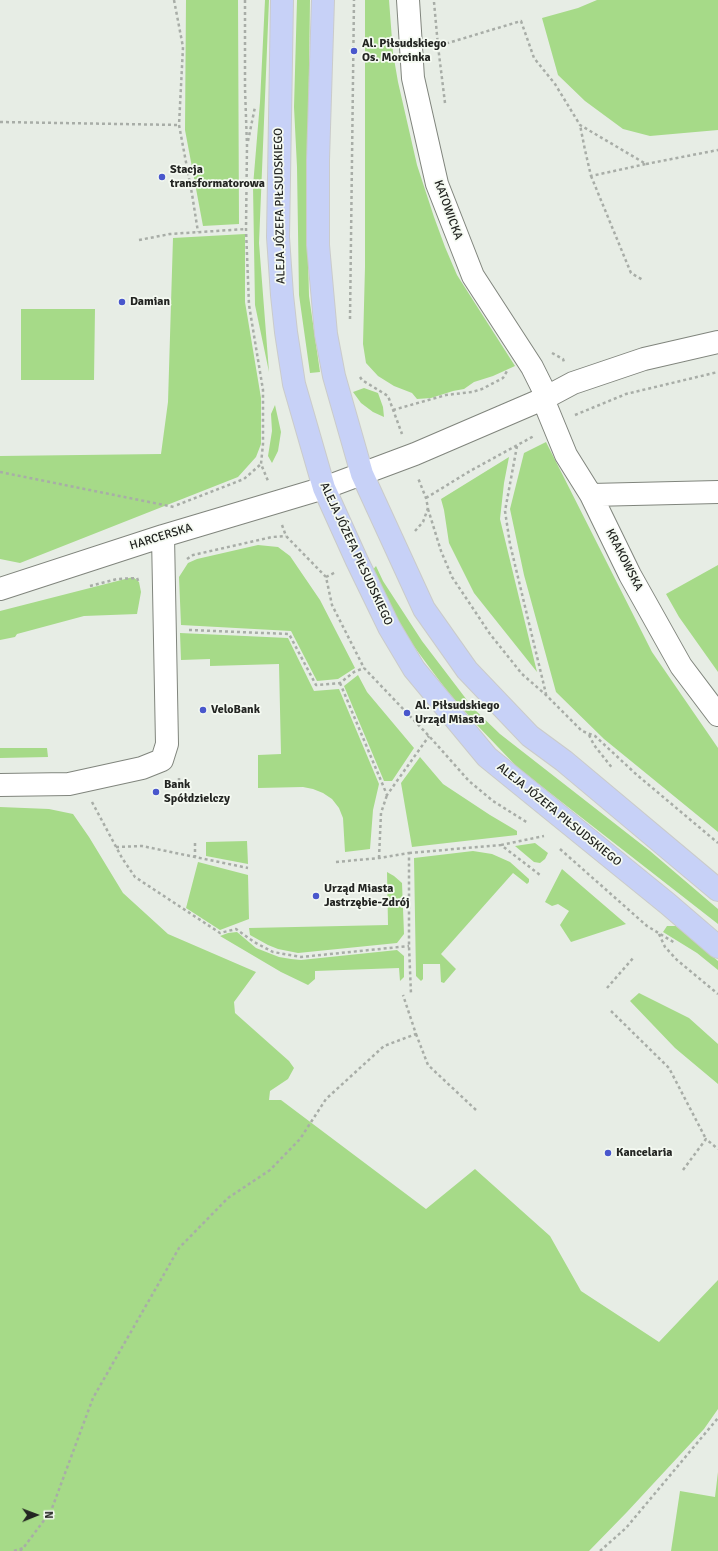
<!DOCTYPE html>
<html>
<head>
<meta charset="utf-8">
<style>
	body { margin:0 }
	#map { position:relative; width:718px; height:1551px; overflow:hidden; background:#e7ede5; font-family:Signika,sans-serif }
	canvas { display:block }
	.north { position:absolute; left:16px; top:1495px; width:40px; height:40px; -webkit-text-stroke:3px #f5faf2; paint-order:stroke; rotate:89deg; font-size:11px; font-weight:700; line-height:16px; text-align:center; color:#232522 }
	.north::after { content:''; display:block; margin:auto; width:14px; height:18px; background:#232522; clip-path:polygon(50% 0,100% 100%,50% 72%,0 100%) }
</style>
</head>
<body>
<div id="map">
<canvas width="718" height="1551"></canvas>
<div class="north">N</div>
</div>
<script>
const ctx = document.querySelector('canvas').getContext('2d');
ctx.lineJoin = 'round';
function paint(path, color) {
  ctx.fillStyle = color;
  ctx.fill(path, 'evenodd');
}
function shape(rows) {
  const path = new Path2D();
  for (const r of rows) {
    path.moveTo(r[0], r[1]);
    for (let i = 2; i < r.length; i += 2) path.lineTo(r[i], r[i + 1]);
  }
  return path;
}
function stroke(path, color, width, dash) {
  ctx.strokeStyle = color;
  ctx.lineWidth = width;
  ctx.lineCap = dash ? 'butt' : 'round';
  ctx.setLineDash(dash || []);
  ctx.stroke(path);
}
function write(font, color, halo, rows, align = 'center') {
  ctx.font = font + ' Signika,sans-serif';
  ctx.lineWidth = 3.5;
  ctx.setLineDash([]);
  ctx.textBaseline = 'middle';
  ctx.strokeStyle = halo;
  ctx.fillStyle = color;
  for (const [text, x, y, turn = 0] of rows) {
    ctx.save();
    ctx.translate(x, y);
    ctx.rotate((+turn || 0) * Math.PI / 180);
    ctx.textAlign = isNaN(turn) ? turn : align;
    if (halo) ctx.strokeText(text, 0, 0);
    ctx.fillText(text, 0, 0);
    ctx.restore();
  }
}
paint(shape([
	[186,0,238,0,239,224,203,226,185,130],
	[265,0,269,0,259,243,269,372,255,305,253,186,260,102],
	[297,0,310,0,307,219,309,296,320,372,310,373,299,295,297,167,294,107],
	[365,0,389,0,393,53,398,82,417,165,434,217,445,247,457,275,515,366,493,376,474,382,464,389,453,391,431,398,417,399,412,393,394,386,378,376,366,363,363,344,365,267],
	[597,0,718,0,718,130,650,136,623,129,585,101,558,75,542,18,578,8],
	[245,234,245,302,261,398,261,444,256,457,238,477,20,563,0,559,0,456,161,454,168,402,173,238],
	[21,309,95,309,94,380,21,380],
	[364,388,378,393,383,407,384,417,373,412,361,403,353,392],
	[275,405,281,432,278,451,272,463,268,456,272,431,271,414],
	[546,442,652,652,718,748,718,832,604,739,556,692,524,575,510,509,524,453],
	[509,457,504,483,500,519,537,672,474,593,449,543,444,510,441,499],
	[258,545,278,547,290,556,320,600,355,668,338,679,317,681,291,631,181,625,179,577,188,563,197,559],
	[718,565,718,672,679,617,666,594],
	[376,566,383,581,422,641,473,708,500,734,650,851,718,909,718,924,518,768,476,724,447,691,401,629,370,573],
	[133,577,139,582,141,592,137,614,84,616,17,634,15,637,0,640,0,611],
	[180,633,288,638,314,691,339,689,379,784,373,810,370,849,345,852,343,818,339,808,332,799,323,793,313,789,303,787,258,788,258,755,281,754,279,664,210,666,210,659,181,660],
	[358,675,367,692,414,748,392,781,384,781,344,686],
	[0,748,47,748,48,757,0,758],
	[420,757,443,784,490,815,517,831,517,835,412,847,401,783],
	[0,807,49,809,73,814,89,837,123,893,168,934,256,972,234,1002,235,1013,289,1061,294,1068,288,1079,270,1091,269,1100,281,1100,426,1209,475,1169,550,1236,581,1291,659,1342,718,1280,718,1409,704,1429,627,1512,589,1551,0,1551],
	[247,841,248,864,206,856,206,842],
	[535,843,548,853,545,859,540,863,534,862,515,846],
	[473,851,492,854,510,862,529,879,529,882,527,884,513,873,441,954,456,969,444,983,441,982,440,964,423,964,423,979,421,981,416,976,414,858],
	[198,862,248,875,249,919,220,930,186,908],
	[562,869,626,924,571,942,560,925,569,911,558,904,552,906,545,902],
	[387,872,394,876,402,883,404,934,397,943,298,953,278,949,268,945,250,935,249,928,388,925],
	[667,926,676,926,718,961,718,970,697,953,663,932],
	[237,932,256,948,279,957,291,959,301,960,397,950,404,956,404,977,400,981,399,968,315,971,315,979,308,985,281,972,220,936,228,933],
	[639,993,689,1018,718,1044,718,1084,675,1048,630,1001],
	[718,1472,718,1551,671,1551,680,1491,715,1497]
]), '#a6da88');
const minor = shape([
	[408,0,413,78,437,184,473,276,532,367,546,395,543,399],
	[543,399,566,455,591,495,630,575,681,666,718,715],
	[591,495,718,492],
	[0,589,163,536,324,488,415,454,543,399,573,383,644,359,718,342],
	[0,785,69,784,142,768,162,760,167,744,163,536]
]);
const major = shape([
	[282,0,278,237,282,295,286,332,294,384,324,488,357,561,389,627,414,669,487,757,668,904,718,947],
	[323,0,318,160,318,245,326,334,334,376,362,474,424,609,467,670,530,736,564,761,718,890]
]);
stroke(minor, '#80857d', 24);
stroke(major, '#cacbca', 24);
stroke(shape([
	[174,0,183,47,179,125,192,194,198,232],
	[245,0,245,88,247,146,246,229,249,305,263,390,263,444,261,464,268,481],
	[434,2,438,46],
	[445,103,438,46,521,21,534,58,555,84,580,125,646,164,591,176,585,150,580,125],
	[0,122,179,125],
	[248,141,255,107],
	[646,164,718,150],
	[591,176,631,273,643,280],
	[139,240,170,234,246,229],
	[350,319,354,0],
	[552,353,563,359,564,362],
	[360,377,362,380,388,396,402,434],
	[393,410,446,395,472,392,482,389,503,378,507,371],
	[575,415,626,394,718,372],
	[517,446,505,511,510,544,546,694],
	[0,472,174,507],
	[426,498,470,471,534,436],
	[177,505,244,479,261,464],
	[428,509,441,551,452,577,490,634,522,674,546,695,582,731,595,736,637,775,718,843],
	[282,525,286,536,326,577,332,605,364,668,429,736,469,781,493,801,528,823],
	[415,531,423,522,428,508,426,498,418,478],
	[187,559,193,555,272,537,286,536],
	[326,577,336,572],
	[90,586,117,579,137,578,139,583],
	[189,630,289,634,316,685,340,683,354,672,364,668],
	[340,683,387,795,429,736],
	[589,735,594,745,613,769],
	[165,785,179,785,179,776],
	[92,802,122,858,135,877,220,933,236,929,254,942,273,952,301,957,409,946],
	[195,843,195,857],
	[501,845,544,836],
	[116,847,142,846,248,868],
	[560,849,647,926,675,943],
	[409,853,501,845,540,875],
	[379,858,381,813,387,795],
	[336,862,379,858,409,853,409,946,411,994],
	[659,934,665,947,677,960,718,994],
	[607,988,634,957],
	[611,1011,669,1068,706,1139],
	[416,1034,428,1065,476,1110],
	[683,1170,706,1139,718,1149],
	[14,1551,23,1548],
	[20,1551,24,1547,51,1511,93,1398,179,1248,228,1198,270,1170,300,1139,326,1099,384,1046,416,1034,403,995],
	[600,1551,626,1528,718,1418]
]), '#a8ada7', 2.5, [3, 3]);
stroke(minor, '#fff', 22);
stroke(major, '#c7d1f7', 22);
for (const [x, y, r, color] of [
	[354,51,4,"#4957cc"],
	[162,177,4,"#4957cc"],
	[122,302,4,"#4957cc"],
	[203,710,4,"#4957cc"],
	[407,713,4,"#4957cc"],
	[156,792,4,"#4957cc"],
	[316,896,4,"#4957cc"],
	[608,1153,4,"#4957cc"]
]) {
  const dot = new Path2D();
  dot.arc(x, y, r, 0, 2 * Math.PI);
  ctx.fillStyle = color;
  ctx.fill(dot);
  stroke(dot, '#f5faf2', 1.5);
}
write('bold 12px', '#232522', '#f5faf2', [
	["Al. Piłsudskiego",362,44],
	["Os. Morcinka",362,58],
	["Stacja",170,170],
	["transformatorowa",170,184],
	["Damian",130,302],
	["Al. Piłsudskiego",415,706],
	["Urząd Miasta",415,720],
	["VeloBank",211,710],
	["Bank",164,785],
	["Spółdzielczy",164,799],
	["Urząd Miasta",324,889],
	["Jastrzębie-Zdrój",324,903],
	["Kancelaria",616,1153]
], 'left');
write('12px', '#232522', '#f5faf2', [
	["ALEJA JÓZEFA PIŁSUDSKIEGO",280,206,-91],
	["KATOWICKA",448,210,70],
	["HARCERSKA",161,537,-17],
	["ALEJA JÓZEFA PIŁSUDSKIEGO",356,554,65],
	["KRAKOWSKA",624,560,63],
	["ALEJA JÓZEFA PIŁSUDSKIEGO",559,815,39]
]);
</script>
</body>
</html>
